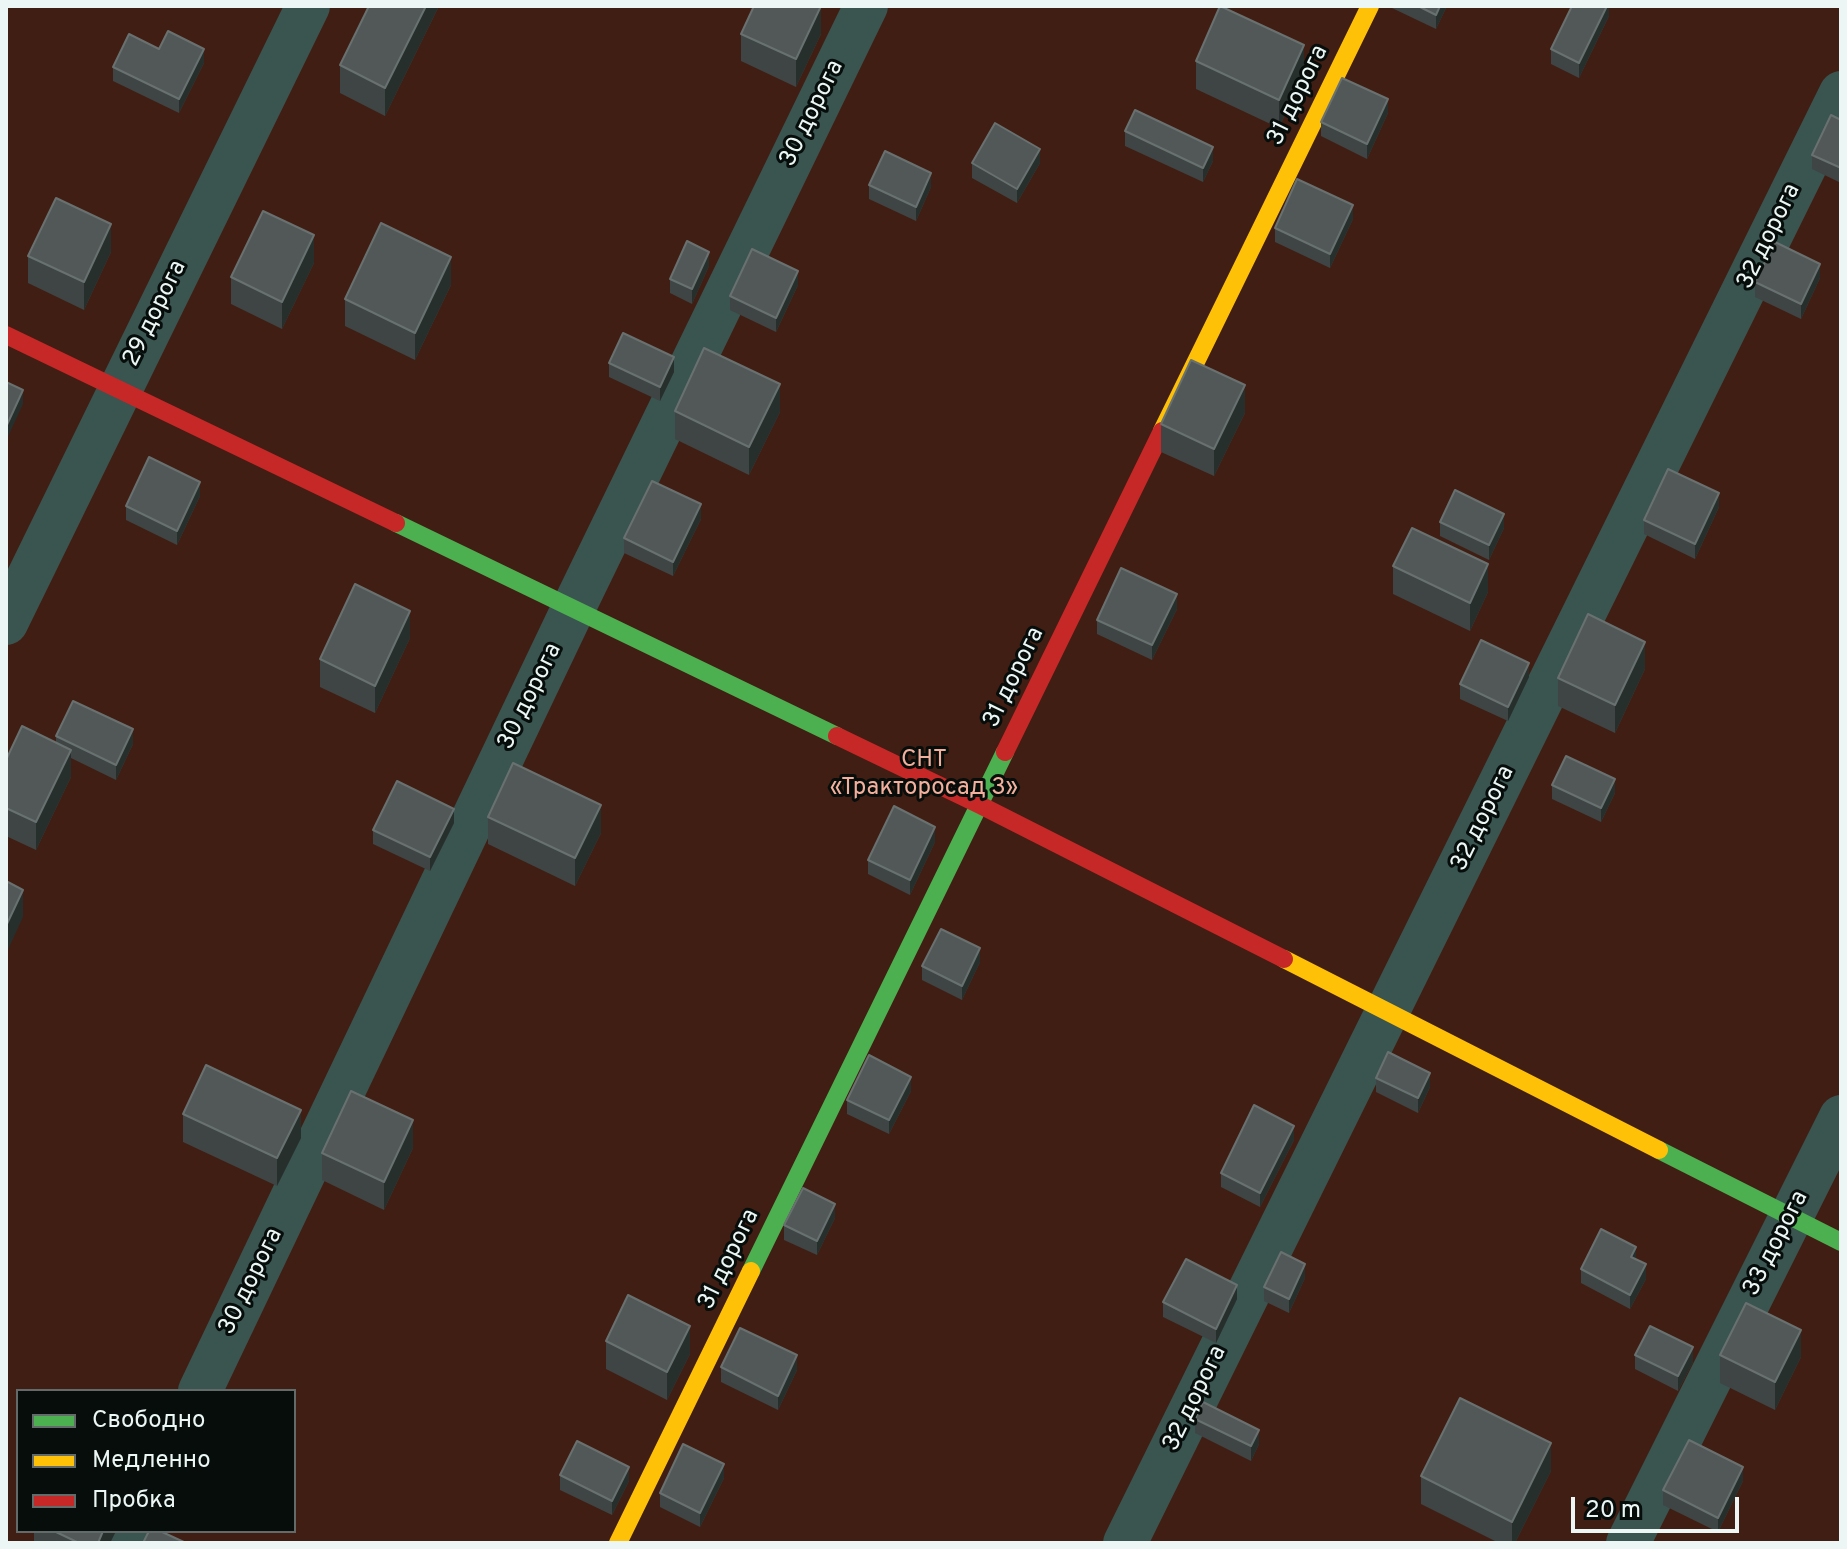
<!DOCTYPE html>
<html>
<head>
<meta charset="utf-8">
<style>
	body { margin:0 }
	#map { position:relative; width:1847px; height:1549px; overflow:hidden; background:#18211f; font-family:Overpass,sans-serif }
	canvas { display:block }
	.frame { position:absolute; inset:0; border:8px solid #ecf7f5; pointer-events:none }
	.legend { position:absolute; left:16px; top:1389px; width:280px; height:144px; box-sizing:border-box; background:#060d0b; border:2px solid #626b69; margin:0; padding:10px 14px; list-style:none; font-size:24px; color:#ecf7f5 }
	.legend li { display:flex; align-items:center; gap:16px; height:40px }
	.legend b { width:40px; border:2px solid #626b69 }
	.scale { position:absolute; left:1571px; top:1497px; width:168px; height:36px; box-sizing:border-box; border:4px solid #ecf7f5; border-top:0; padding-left:10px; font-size:24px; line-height:28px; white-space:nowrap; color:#ecf7f5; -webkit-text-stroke:6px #060d0b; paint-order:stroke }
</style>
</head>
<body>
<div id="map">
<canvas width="1847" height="1549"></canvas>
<div class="frame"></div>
<ul class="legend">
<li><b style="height:10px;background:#4caf50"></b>Свободно</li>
<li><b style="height:10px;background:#ffc107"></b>Медленно</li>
<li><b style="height:10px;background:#c62828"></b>Пробка</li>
</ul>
<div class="scale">20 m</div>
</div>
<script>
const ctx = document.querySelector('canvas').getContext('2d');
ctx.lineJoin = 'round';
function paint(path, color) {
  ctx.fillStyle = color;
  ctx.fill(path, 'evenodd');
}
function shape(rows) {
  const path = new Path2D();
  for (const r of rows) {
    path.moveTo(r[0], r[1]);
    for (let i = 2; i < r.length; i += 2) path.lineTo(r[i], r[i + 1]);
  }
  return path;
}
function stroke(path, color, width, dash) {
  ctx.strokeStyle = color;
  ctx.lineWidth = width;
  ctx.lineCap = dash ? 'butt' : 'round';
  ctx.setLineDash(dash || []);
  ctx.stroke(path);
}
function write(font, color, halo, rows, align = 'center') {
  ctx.font = font + ' Overpass,sans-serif';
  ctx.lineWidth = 6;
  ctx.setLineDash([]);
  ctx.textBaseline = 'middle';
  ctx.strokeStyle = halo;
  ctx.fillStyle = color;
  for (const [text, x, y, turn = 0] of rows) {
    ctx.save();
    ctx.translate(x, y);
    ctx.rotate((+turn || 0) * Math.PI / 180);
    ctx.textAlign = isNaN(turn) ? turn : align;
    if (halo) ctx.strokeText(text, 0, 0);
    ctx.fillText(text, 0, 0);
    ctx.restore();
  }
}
paint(shape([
	[6,6,1841,6,1841,1543,6,1543],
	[18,1391,294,1391,294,1531,18,1531]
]), '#411e13');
stroke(shape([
	[6,623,308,6],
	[200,1391,573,609,866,6],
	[127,1543,133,1531],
	[1125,1543,1841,93],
	[1628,1543,1841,1117]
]), '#3a5450', 44);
stroke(shape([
	[396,523,837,736],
	[1659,1150,1841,1242],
	[751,1271,1005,752]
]), '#4caf50', 18);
stroke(shape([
	[1162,431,1370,6],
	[1284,959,1659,1150],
	[618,1543,751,1271]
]), '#ffc107', 18);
stroke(shape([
	[6,335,396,523],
	[837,736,980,805,1284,959],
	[1005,752,1162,431]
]), '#c62828', 18);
paint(shape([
	[439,6,385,116,340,93,340,65],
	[1392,6,1447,6,1436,29,1392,8],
	[1609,6,1609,16,1579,78,1551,64,1551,49],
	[741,34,821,34,796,87,741,61],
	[159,49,204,63,179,113,113,81,113,67],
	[1196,61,1304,72,1279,128,1196,89],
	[1388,113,1367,159,1321,136,1321,122],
	[1841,120,1841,183,1812,169,1812,155],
	[1125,131,1213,161,1203,182,1125,146],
	[972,163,1040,163,1017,203,972,178],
	[869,185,931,187,916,221,869,199],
	[1353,219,1330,268,1275,242,1275,228],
	[111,252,84,310,28,283,28,256],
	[314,263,282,329,231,304,231,277],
	[709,266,692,304,670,293,670,279],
	[1820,278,1801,319,1755,297,1755,282],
	[451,285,415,360,345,326,345,299],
	[798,285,776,332,730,310,730,296],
	[609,363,674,372,660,401,609,377],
	[675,411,780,412,749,475,675,439],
	[1245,413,1214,476,1161,452,1161,424],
	[200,496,177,545,126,520,126,506],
	[1719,507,1695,559,1644,534,1644,520],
	[701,519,673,576,624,553,624,538],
	[1440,522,1504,528,1489,560,1440,536],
	[1393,566,1488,592,1470,631,1393,594],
	[1177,609,1152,660,1097,634,1097,620],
	[410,638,375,713,320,687,320,659],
	[1645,669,1615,733,1558,706,1558,678],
	[1529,677,1508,721,1460,699,1460,684],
	[56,736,133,744,116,780,71,758,71,777,36,850,6,836,6,760,56,743],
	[1552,785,1615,793,1601,822,1552,799],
	[488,817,601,833,575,886,488,844],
	[454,823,430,871,373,844,373,830],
	[935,842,910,895,868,874,868,860],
	[980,962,962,1000,922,980,922,966],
	[1376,1078,1430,1087,1418,1113,1376,1092],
	[911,1091,889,1134,847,1114,847,1100],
	[183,1114,301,1138,277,1186,183,1142],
	[1294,1140,1260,1207,1221,1187,1221,1173],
	[413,1148,384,1210,322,1180,322,1153],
	[835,1218,817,1255,784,1240,784,1225],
	[1636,1260,1646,1279,1630,1309,1581,1283,1581,1269],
	[1305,1278,1289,1313,1264,1301,1264,1287],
	[1237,1299,1216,1343,1163,1317,1163,1302],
	[606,1341,690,1354,667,1400,606,1369],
	[1635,1355,1693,1362,1678,1391,1635,1369],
	[1720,1355,1801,1357,1775,1410,1720,1383],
	[721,1367,797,1370,778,1410,721,1382],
	[1195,1419,1259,1444,1251,1461,1195,1433],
	[1551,1471,1515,1543,1499,1543,1421,1504,1421,1476],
	[560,1475,629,1481,612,1515,560,1490],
	[724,1478,700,1527,660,1507,660,1493],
	[1743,1481,1718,1532,1663,1505,1663,1490],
	[34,1531,116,1531,110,1543,34,1543]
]), '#3e4544');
paint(shape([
	[426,6,439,6,385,116,385,88],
	[821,6,821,34,796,87,796,59],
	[1440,6,1447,6,1436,29,1436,15],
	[1607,6,1609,6,1609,16,1579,78,1579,63],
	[1304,45,1304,72,1279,128,1279,100],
	[204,49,204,63,179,113,179,99],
	[1388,99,1388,113,1367,159,1367,144],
	[1213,147,1213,161,1203,182,1203,168],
	[1040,149,1040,163,1017,203,1017,189],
	[931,173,931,187,916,221,916,207],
	[1353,205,1353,219,1330,268,1330,254],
	[111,224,111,252,84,310,84,282],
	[314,235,314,263,282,329,282,302],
	[709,252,709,266,692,304,692,289],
	[451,257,451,285,415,360,415,333],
	[1820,264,1820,278,1801,319,1801,304],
	[798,271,798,285,776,332,776,318],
	[674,357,674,372,660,401,660,387],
	[780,384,780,412,749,475,749,447],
	[1245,385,1245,413,1214,476,1214,449],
	[23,390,23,404,6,441,6,427],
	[200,482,200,496,177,545,177,531],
	[1719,493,1719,507,1695,559,1695,544],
	[701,504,701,519,673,576,673,562],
	[1504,514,1504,528,1489,560,1489,545],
	[1488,564,1488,592,1470,631,1470,603],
	[1177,594,1177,609,1152,660,1152,645],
	[410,611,410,638,375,713,375,686],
	[1645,642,1645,669,1615,733,1615,705],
	[1529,663,1529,677,1508,721,1508,707],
	[133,729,133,744,116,780,116,765],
	[71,750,71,777,36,850,36,822],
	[1615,779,1615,793,1601,822,1601,808],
	[601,805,601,833,575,886,575,858],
	[454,809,454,823,430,871,430,857],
	[935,827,935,842,910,895,910,880],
	[23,890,23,917,6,954,6,926],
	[980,948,980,962,962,1000,962,986],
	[1430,1073,1430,1087,1418,1113,1418,1098],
	[911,1077,911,1091,889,1134,889,1120],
	[301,1110,301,1138,277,1186,277,1158],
	[413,1120,413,1148,384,1210,384,1182],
	[1294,1126,1294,1140,1260,1207,1260,1193],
	[835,1204,835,1218,817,1255,817,1241],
	[1636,1247,1636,1261,1631,1257],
	[1305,1264,1305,1278,1289,1313,1289,1299],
	[1646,1264,1646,1279,1630,1309,1630,1295],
	[1237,1285,1237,1299,1216,1343,1216,1329],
	[690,1326,690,1354,667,1400,667,1372],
	[1801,1330,1801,1357,1775,1410,1775,1382],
	[1693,1347,1693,1362,1678,1391,1678,1376],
	[797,1355,797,1370,778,1410,778,1396],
	[1259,1430,1259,1444,1251,1461,1251,1446],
	[1551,1443,1551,1471,1515,1543,1512,1543,1512,1522],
	[724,1464,724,1478,700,1527,700,1513],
	[629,1467,629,1481,612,1515,612,1501],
	[1743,1467,1743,1481,1718,1532,1718,1518],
	[103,1531,116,1531,110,1543,98,1543]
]), '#272f2d');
const building = shape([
	[369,6,426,6,385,88,340,65,369,6],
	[754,6,821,6,796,59,741,34,754,6],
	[1220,6,1304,45,1279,100,1196,61,1220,6],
	[1418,6,1440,6,1436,15,1418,6],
	[1572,6,1607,6,1579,63,1551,49,1572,6],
	[168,31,204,49,179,99,113,67,129,34,159,49,168,31],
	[1342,78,1388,99,1367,144,1321,122,1342,78],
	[1135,110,1213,147,1203,168,1125,131,1135,110],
	[1831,115,1841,120,1841,168,1812,155,1831,115],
	[995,123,1040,149,1017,189,972,163,995,123],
	[885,151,931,173,916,207,869,185,885,151],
	[1297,179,1353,205,1330,254,1275,228,1297,179],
	[56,198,111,224,84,282,28,256,56,198],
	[263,211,314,235,282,302,231,277,263,211],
	[381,223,451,257,415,333,345,299,381,223],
	[687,241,709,252,692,289,670,279,687,241],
	[1775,242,1820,264,1801,304,1755,282,1775,242],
	[752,249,798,271,776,318,730,296,752,249],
	[623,333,674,357,660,387,609,363,623,333],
	[704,348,780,384,749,447,675,411,704,348],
	[1191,360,1245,385,1214,449,1161,424,1191,360],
	[6,382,23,390,6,427,6,382],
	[149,457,200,482,177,531,126,506,149,457],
	[1668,469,1719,493,1695,544,1644,520,1668,469],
	[652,481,701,504,673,562,624,538,652,481],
	[1455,490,1504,514,1489,545,1440,522,1455,490],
	[1412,528,1488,564,1470,603,1393,566,1412,528],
	[1121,568,1177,594,1152,645,1097,620,1121,568],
	[355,584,410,611,375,686,320,659,355,584],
	[1588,614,1645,642,1615,705,1558,678,1588,614],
	[1481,640,1529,663,1508,707,1460,684,1481,640],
	[73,701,133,729,116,765,56,736,73,701],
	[22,726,71,750,36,822,6,808,6,760,22,726],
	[1566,756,1615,779,1601,808,1552,785,1566,756],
	[513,763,601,805,575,858,488,817,513,763],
	[397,781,454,809,430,857,373,830,397,781],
	[894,806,935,827,910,880,868,860,894,806],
	[6,881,23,890,6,926,6,881],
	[941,929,980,948,962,986,922,966,941,929],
	[1388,1052,1430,1073,1418,1098,1376,1078,1388,1052],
	[869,1055,911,1077,889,1120,847,1100,869,1055],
	[206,1065,301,1110,277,1158,183,1114,206,1065],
	[351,1091,413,1120,384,1182,322,1153,351,1091],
	[1254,1105,1294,1126,1260,1193,1221,1173,1254,1105],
	[803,1188,835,1204,817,1241,784,1225,803,1188],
	[1601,1229,1636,1247,1631,1257,1646,1264,1630,1295,1581,1269,1601,1229],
	[1281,1252,1305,1264,1289,1299,1264,1287,1281,1252],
	[1186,1259,1237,1285,1216,1329,1163,1302,1186,1259],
	[628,1295,690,1326,667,1372,606,1341,628,1295],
	[1746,1303,1801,1330,1775,1382,1720,1355,1746,1303],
	[1650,1326,1693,1347,1678,1376,1635,1355,1650,1326],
	[740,1328,797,1355,778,1396,721,1367,740,1328],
	[1460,1398,1551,1443,1512,1522,1421,1476,1460,1398],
	[1203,1402,1259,1430,1251,1446,1195,1419,1203,1402],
	[1689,1440,1743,1467,1718,1518,1663,1490,1689,1440],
	[577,1441,629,1467,612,1501,560,1475,577,1441],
	[683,1444,724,1464,700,1513,660,1493,683,1444],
	[54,1531,103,1531,98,1543,79,1543,54,1531],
	[149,1531,160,1531,186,1543,143,1543,149,1531]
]);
paint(building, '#515857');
stroke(building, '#697170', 2);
write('24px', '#ecf7f5', '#060d0b', [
	["31 дорога",1299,96,-64],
	["30 дорога",813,114,-64],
	["32 дорога",1770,237,-64],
	["29 дорога",156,314,-64],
	["31 дорога",1015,678,-64],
	["30 дорога",531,697,-64],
	["32 дорога",1484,819,-64],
	["33 дорога",1777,1244,-63],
	["31 дорога",730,1260,-64],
	["30 дорога",252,1282,-64],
	["32 дорога",1196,1399,-64]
]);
write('24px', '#f3af9b', '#060d0b', [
	["СНТ",924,761],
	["«Тракторосад 3»",924,789]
]);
</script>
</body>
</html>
